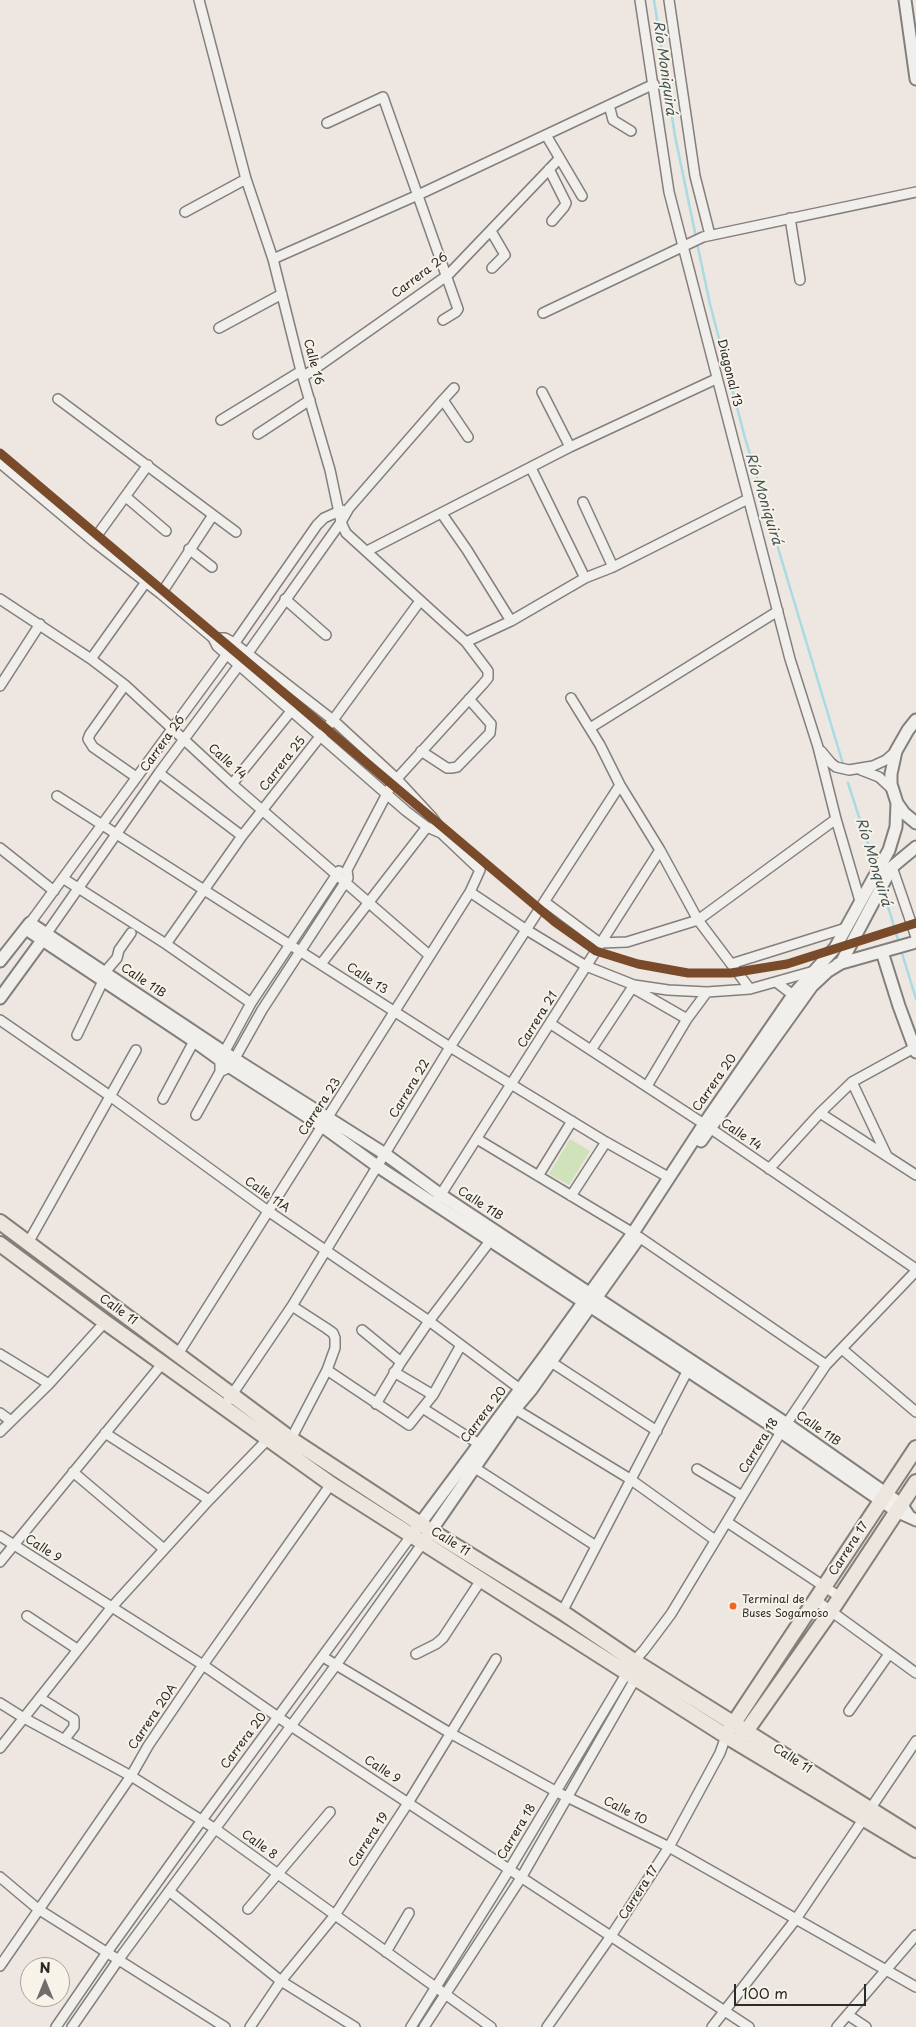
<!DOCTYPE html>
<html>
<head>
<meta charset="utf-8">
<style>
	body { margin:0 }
	#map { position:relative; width:916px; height:2027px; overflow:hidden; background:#eee6e1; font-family:"Playpen Sans",sans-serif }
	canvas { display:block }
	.north { position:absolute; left:20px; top:1957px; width:50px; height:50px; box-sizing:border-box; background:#f7f3e8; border:1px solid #a5a39c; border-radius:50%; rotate:0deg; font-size:14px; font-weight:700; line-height:20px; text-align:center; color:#2b2b2b }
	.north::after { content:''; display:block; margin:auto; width:18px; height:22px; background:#6f6c6b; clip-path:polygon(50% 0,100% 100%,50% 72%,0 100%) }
	.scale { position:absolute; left:734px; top:1984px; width:132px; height:22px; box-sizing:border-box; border:2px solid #2b2b2b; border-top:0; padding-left:6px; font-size:15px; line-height:18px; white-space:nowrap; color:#2b2b2b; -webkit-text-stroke:4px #f7f3e8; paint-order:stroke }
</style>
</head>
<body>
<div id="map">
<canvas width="916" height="2027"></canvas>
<div class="north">N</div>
<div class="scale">100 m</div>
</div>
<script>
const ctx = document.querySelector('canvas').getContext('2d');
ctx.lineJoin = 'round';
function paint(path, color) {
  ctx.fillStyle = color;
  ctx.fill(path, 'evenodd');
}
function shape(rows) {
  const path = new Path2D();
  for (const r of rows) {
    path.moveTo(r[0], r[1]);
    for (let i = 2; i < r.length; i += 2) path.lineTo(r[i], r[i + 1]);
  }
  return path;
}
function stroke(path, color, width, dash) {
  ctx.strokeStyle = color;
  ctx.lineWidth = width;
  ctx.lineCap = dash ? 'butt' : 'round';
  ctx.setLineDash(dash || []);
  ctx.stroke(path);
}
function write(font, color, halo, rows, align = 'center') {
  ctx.font = font + ' "Playpen Sans",sans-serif';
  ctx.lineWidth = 4;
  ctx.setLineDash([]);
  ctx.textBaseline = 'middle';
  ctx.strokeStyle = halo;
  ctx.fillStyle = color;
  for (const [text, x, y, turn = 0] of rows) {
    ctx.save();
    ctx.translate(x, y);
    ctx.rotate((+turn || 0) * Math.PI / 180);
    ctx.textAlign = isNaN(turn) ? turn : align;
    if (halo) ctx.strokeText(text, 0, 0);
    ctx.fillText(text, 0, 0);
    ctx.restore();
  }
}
paint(shape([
	[570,1139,590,1151,569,1185,549,1174]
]), '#d0e2ba');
stroke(shape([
	[654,0,675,136,696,237],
	[697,243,710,304,745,438,843,764],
	[848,783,875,866],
	[884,893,899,943],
	[901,950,916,999]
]), '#a6dce2', 2.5);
const minor = shape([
	[199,0,246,179,273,259,301,371,330,470,341,522,346,533,466,642,488,671,488,678,483,684,392,784,347,870,348,878,262,1010,230,1067,220,1072],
	[640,0,669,192,790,659,818,747,836,819,860,901],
	[669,0,695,176,710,235],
	[609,105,613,120,631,131],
	[327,123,383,97,458,309,456,312,443,320],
	[546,135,582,196],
	[549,169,566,203,564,207,552,221],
	[185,212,246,179],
	[790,218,800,280],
	[491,231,505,255,492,268],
	[273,259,418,195,654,84],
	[543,313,703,237,916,192],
	[219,328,282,294],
	[303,377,448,275,559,159],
	[542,392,570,447],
	[58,399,236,532],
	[443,400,454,388],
	[221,420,301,371],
	[258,434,310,400],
	[0,463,93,541,161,594,213,638,217,646,406,811,427,827,441,833,480,870,470,892,178,1354],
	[531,468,585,578],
	[126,497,166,531],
	[583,502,613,567],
	[442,514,467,550,511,621],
	[93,541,148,465],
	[189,549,212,567],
	[367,551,570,447,716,379],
	[161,594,213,515],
	[0,599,91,659,125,685,232,784,429,955],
	[285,599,326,635],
	[213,638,225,638,234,643,333,720,396,778,432,817,437,824,441,833],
	[466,642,511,621,585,578,613,567,748,499],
	[91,659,146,582],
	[125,685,90,734,88,739,93,747,136,777],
	[0,686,40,624],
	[571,698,600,745,620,785,660,850,698,920,750,989],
	[590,728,778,611],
	[421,751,447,768,451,768,457,767,490,733,491,724,469,699],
	[821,751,831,763,836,767,849,770,873,766,886,760,896,751],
	[861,770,879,777,892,789],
	[159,773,242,836],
	[232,784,292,710],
	[57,796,450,1047,606,1142,668,1177],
	[0,848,54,891],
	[892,867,916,937],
	[64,879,166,944,251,1003],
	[470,892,525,929,586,966,634,985,668,990,707,992,750,989,814,971],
	[545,902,600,943,627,942,698,920,836,819],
	[30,923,227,654,317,525,324,518,342,510],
	[47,933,159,773,248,653,341,522,349,508,443,400,468,437],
	[166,944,242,836,333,720,420,601],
	[321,964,427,827],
	[731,964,846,928],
	[105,972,117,958,119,950,131,933],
	[776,982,793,995],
	[633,988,687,1019],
	[0,1020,110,1096,268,1211,429,1321,520,1389],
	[551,1024,704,1124,916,1269],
	[77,1035,103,981],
	[591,1050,634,985],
	[852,1082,887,1156],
	[647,1086,687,1019,707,992],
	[163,1099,194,1041],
	[820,1113,916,1175],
	[196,1115,220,1072,220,1060,251,1003,339,871],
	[477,1139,633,1233],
	[769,1169,820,1113,852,1082,914,1048],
	[538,1176,572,1121],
	[571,1196,606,1142],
	[438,1199,660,850],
	[639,1237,826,1365],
	[28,1243,136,1050],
	[362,1330,401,1362],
	[842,1349,916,1412],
	[0,1354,49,1384],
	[551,1362,657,1431],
	[327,1370,409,1425,433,1395,461,1345],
	[394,1372,433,1395],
	[376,1404,401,1362,429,1321,490,1241],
	[223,1408,292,1306,450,1047,620,785],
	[424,1409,479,1444],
	[515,1409,630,1479,715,1540],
	[0,1413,11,1421],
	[0,1432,49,1384,105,1322],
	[105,1433,209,1500],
	[291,1439,327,1370,335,1348,335,1338,333,1333,326,1328,292,1306],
	[475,1468,596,1546],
	[697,1469,742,1496],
	[73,1472,164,1549],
	[727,1522,840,1597],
	[0,1536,203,1665,291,1726,749,2027],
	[0,1562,162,1364],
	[817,1601,916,1673],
	[562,1612,690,1366],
	[27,1616,77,1649],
	[416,1654,436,1644,443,1638,481,1580],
	[323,1657,450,1733,557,1792,669,1847,916,1987],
	[40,1698,74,1719,74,1727,64,1740],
	[0,1703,24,1718,131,1776,214,1828,491,2027],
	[849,1711,889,1654],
	[0,1748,111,1608,209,1500,268,1439],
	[0,1877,38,1909,225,2027],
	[169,1891,281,1981,355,2027],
	[248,1909,330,1812],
	[386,1952,409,1913],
	[0,1966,131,1776,148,1746,203,1665,331,1484],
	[848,2015,866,2027],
	[56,2027,108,1951,202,1820,411,1536],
	[72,2027,119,1959,336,1665,422,1544],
	[250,2027,281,1981,335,1915,408,1803,496,1659],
	[411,2027,509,1870,634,1661,644,1650,671,1614,781,1432,826,1365,916,1271],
	[424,2027,521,1878,638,1674],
	[547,2027,611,1936,669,1847,720,1753,726,1736],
	[712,2027,796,1919,916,1741],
	[837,2027,916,1935]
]);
const tertiary = shape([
	[905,0,916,79],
	[916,720,908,730,896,751,891,774,891,784,897,803,904,813,916,823],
	[26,929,194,1041,230,1067,322,1126,377,1166,781,1432,896,1511,916,1520],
	[882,952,899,1006,916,1052],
	[0,961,30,923,233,1058,385,1154,441,1195,787,1424,901,1504,909,1516],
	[838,964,916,942],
	[0,998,46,935],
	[701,1141,812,986,828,971,841,963,892,867,916,847],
	[416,1529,544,1357,633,1233,704,1124,793,995,835,948,889,850,896,827,897,803],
	[422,1544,515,1409,531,1390,638,1239]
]);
const primary = shape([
	[0,1222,291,1439,431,1531,562,1612,634,1661,916,1838],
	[0,1244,105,1322,331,1484,726,1736,916,1850],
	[730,1729,916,1448],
	[742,1737,831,1611,916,1482]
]);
stroke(minor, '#837f7d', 12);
stroke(tertiary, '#837f7d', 15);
stroke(primary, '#837f7d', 18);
stroke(minor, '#f1efeb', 9);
stroke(tertiary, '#f1efeb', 11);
stroke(primary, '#ece6de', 14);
stroke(shape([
	[0,453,555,922,596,951,638,964,688,973,731,973,787,964,916,923]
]), '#7a4b2a', 9);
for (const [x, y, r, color] of [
	[733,1606,4.5,"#f26522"]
]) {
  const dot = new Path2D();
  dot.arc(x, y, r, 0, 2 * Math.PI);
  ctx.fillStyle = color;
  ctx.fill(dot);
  stroke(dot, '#f7f3e8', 2);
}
write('11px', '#2b2b2b', '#f7f3e8', [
	["Terminal de",742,1600],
	["Buses Sogamoso",742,1614]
], 'left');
write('12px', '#2b2b2b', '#f7f3e8', [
	["Carrera 26",420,276,-37],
	["Calle 16",313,362,75],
	["Diagonal 13",729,373,76],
	["Carrera 26",163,744,-54],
	["Calle 14",227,762,42],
	["Carrera 25",283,764,-52],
	["Calle 13",367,979,33],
	["Calle 11B",143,981,34],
	["Carrera 21",538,1020,-58],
	["Carrera 20",715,1083,-55],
	["Carrera 22",410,1089,-59],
	["Carrera 23",320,1107,-57],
	["Calle 14",741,1135,34],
	["Calle 11A",267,1195,35],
	["Calle 11B",480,1204,33],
	["Calle 11",118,1310,36],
	["Carrera 20",484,1415,-53],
	["Calle 11B",818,1429,35],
	["Carrera 18",759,1446,-58],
	["Calle 11",450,1542,32],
	["Calle 9",43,1549,33],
	["Carrera 17",849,1549,-57],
	["Carrera 20A",153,1717,-56],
	["Carrera 20",244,1741,-53],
	["Calle 11",792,1759,33],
	["Calle 9",382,1770,33],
	["Calle 10",625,1811,27],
	["Carrera 18",517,1832,-59],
	["Carrera 19",369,1840,-57],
	["Calle 8",259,1845,36],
	["Carrera 17",639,1893,-57]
]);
write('italic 14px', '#425659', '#f7f3e8', [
	["Río Moniquirá",664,68,82],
	["Río Moniquirá",763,499,73],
	["Río Monquirá",873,862,73]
]);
</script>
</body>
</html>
